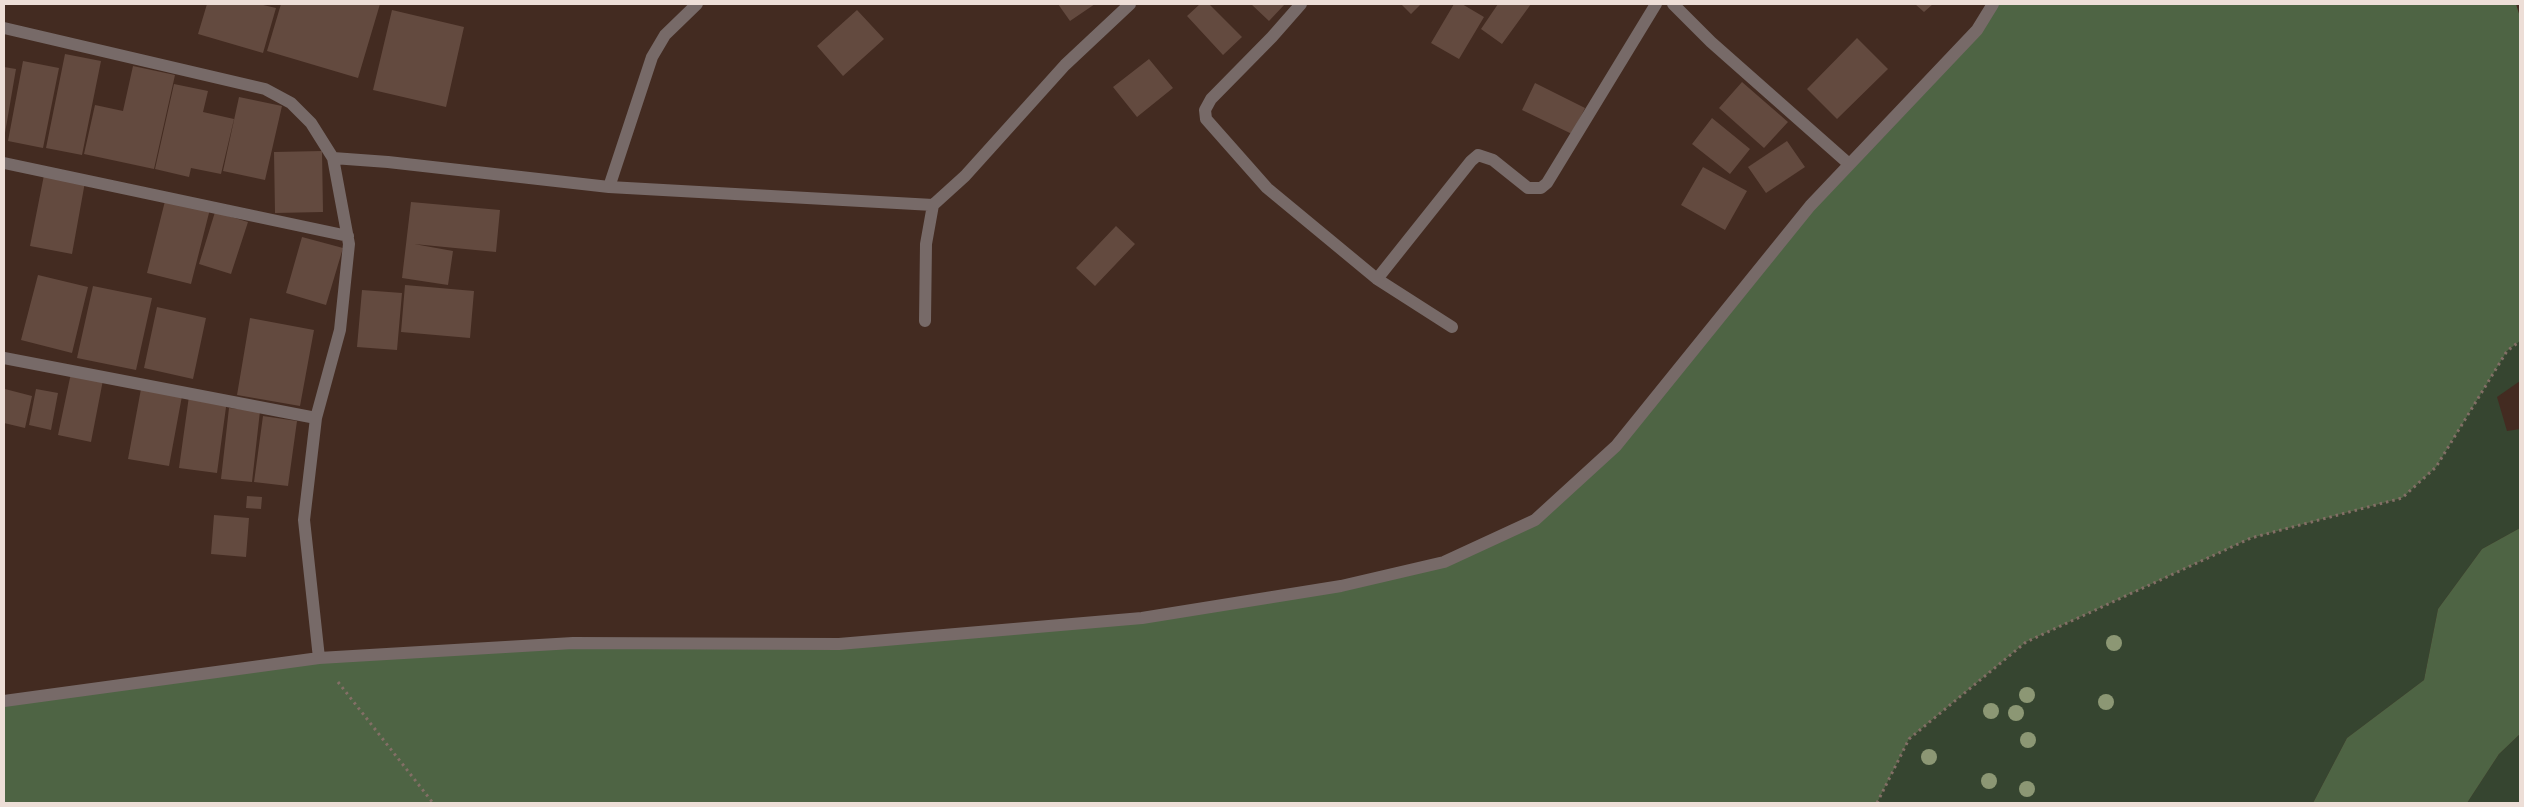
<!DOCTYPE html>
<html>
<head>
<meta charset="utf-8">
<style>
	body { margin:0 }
	#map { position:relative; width:2524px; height:807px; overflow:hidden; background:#432b21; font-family:Barlow,sans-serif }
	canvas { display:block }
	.frame { position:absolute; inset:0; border:5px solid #edded7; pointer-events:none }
</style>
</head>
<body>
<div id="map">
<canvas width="2524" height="807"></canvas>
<div class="frame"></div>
</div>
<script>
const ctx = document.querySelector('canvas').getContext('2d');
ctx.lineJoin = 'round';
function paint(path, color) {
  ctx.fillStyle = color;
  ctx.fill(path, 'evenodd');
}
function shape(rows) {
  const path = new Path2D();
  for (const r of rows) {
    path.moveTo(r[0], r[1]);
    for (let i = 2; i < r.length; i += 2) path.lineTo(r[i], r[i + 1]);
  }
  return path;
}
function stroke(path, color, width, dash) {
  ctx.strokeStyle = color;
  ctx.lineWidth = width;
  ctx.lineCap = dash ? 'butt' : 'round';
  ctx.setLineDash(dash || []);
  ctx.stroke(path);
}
paint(shape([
	[2520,341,2520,381,2497,397,2507,431,2520,429,2520,528,2482,549,2438,609,2424,680,2347,738,2313,803,1877,803,1909,739,2026,642,2251,538,2402,498,2507,351],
	[2520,734,2520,803,2467,803,2499,754]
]), '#364530');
paint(shape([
	[1993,4,2516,4,2520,17,2520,341,2507,351,2436,467,2402,498,2251,538,2026,642,1909,739,1877,803,4,803,4,701,319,658,573,643,839,644,1142,618,1444,562,1535,520,1616,446,1810,206],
	[2520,528,2520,734,2499,754,2467,803,2313,803,2347,738,2424,680,2438,609,2482,549]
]), '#4e6444');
paint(shape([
	[207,4,259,4,276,8,263,53,198,34],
	[281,4,380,4,358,78,267,51],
	[1058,4,1095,4,1070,21],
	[1200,4,1209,4,1242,37,1223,55,1187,16],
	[1251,4,1285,4,1269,21],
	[1401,4,1421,4,1411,14],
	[1454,4,1462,4,1484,17,1459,59,1431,43],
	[1498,4,1531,4,1502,44,1481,29],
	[1915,4,1933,4,1924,12],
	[392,10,464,27,446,107,373,90],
	[857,10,884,39,843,76,817,46],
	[1857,38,1888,69,1837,119,1807,89],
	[65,54,101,61,82,155,46,148],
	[1149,59,1173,88,1137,117,1113,87],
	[23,61,59,68,43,148,8,141],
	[133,66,175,75,154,169,84,154,95,105,123,111],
	[4,67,16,69,5,133,4,133],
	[1742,82,1788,122,1764,148,1719,108],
	[1535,83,1585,108,1572,134,1522,110],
	[174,84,208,91,203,112,234,119,221,174,191,168,189,177,155,169],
	[239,97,282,106,265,180,223,171],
	[1712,118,1750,149,1730,174,1692,144],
	[1787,141,1805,167,1766,193,1748,167],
	[322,151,323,212,275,213,274,152],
	[1703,167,1747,191,1725,230,1681,205],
	[44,175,85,182,72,254,30,246],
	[166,197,210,209,191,284,147,273],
	[411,202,500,210,496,252,414,244,453,251,448,285,402,278],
	[215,212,248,222,231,274,199,264],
	[1116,226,1135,244,1095,286,1076,268],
	[302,237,343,248,326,305,286,293],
	[38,275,88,287,72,353,21,340],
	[405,285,474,291,470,338,401,332],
	[93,286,152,298,136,370,77,358],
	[362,290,402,293,397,350,357,347],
	[157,307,206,318,193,379,144,368],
	[250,318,314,330,300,406,237,395],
	[71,373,103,380,91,442,58,435],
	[5,389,32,396,25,428,4,423],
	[36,389,58,393,51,430,29,425],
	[141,389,182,396,169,466,128,459],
	[189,396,227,400,217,473,179,468],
	[229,408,260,411,252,482,221,479],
	[263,416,297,421,288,486,254,482],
	[247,496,262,497,261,509,246,508],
	[214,515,249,518,246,557,211,554]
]), '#634a3f');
stroke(shape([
	[338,682,433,803],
	[1877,803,1909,739,2026,642,2251,538,2402,498,2436,467,2507,351,2520,341]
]), '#836f66', 3, [2.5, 4]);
stroke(shape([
	[1301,4,1272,37,1211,99,1205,110,1206,119,1267,188,1377,279,1452,327],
	[1673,4,1711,42,1849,164],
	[4,28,265,89,291,103,311,123,333,158,349,244,340,330,316,418,304,520,319,658],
	[333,158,388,162,609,187,933,205,965,176,1065,65,1130,4],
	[4,163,348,236],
	[609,187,652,57,665,35,697,4],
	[1377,279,1471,161,1478,155,1493,160,1528,188,1541,188,1547,183,1656,4],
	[925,321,926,244,933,205],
	[4,358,316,418],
	[4,701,319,658,573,643,839,644,1142,618,1341,586,1444,562,1535,520,1616,446,1810,206,1977,30,1993,4]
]), '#776a68', 12);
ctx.fillStyle = '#8c9774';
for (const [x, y] of [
	[2114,643],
	[2027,695],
	[2106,702],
	[1991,711],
	[2016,713],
	[2028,740],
	[1929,757],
	[1989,781],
	[2027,789]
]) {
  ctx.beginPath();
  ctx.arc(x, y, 8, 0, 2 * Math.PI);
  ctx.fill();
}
</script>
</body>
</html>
